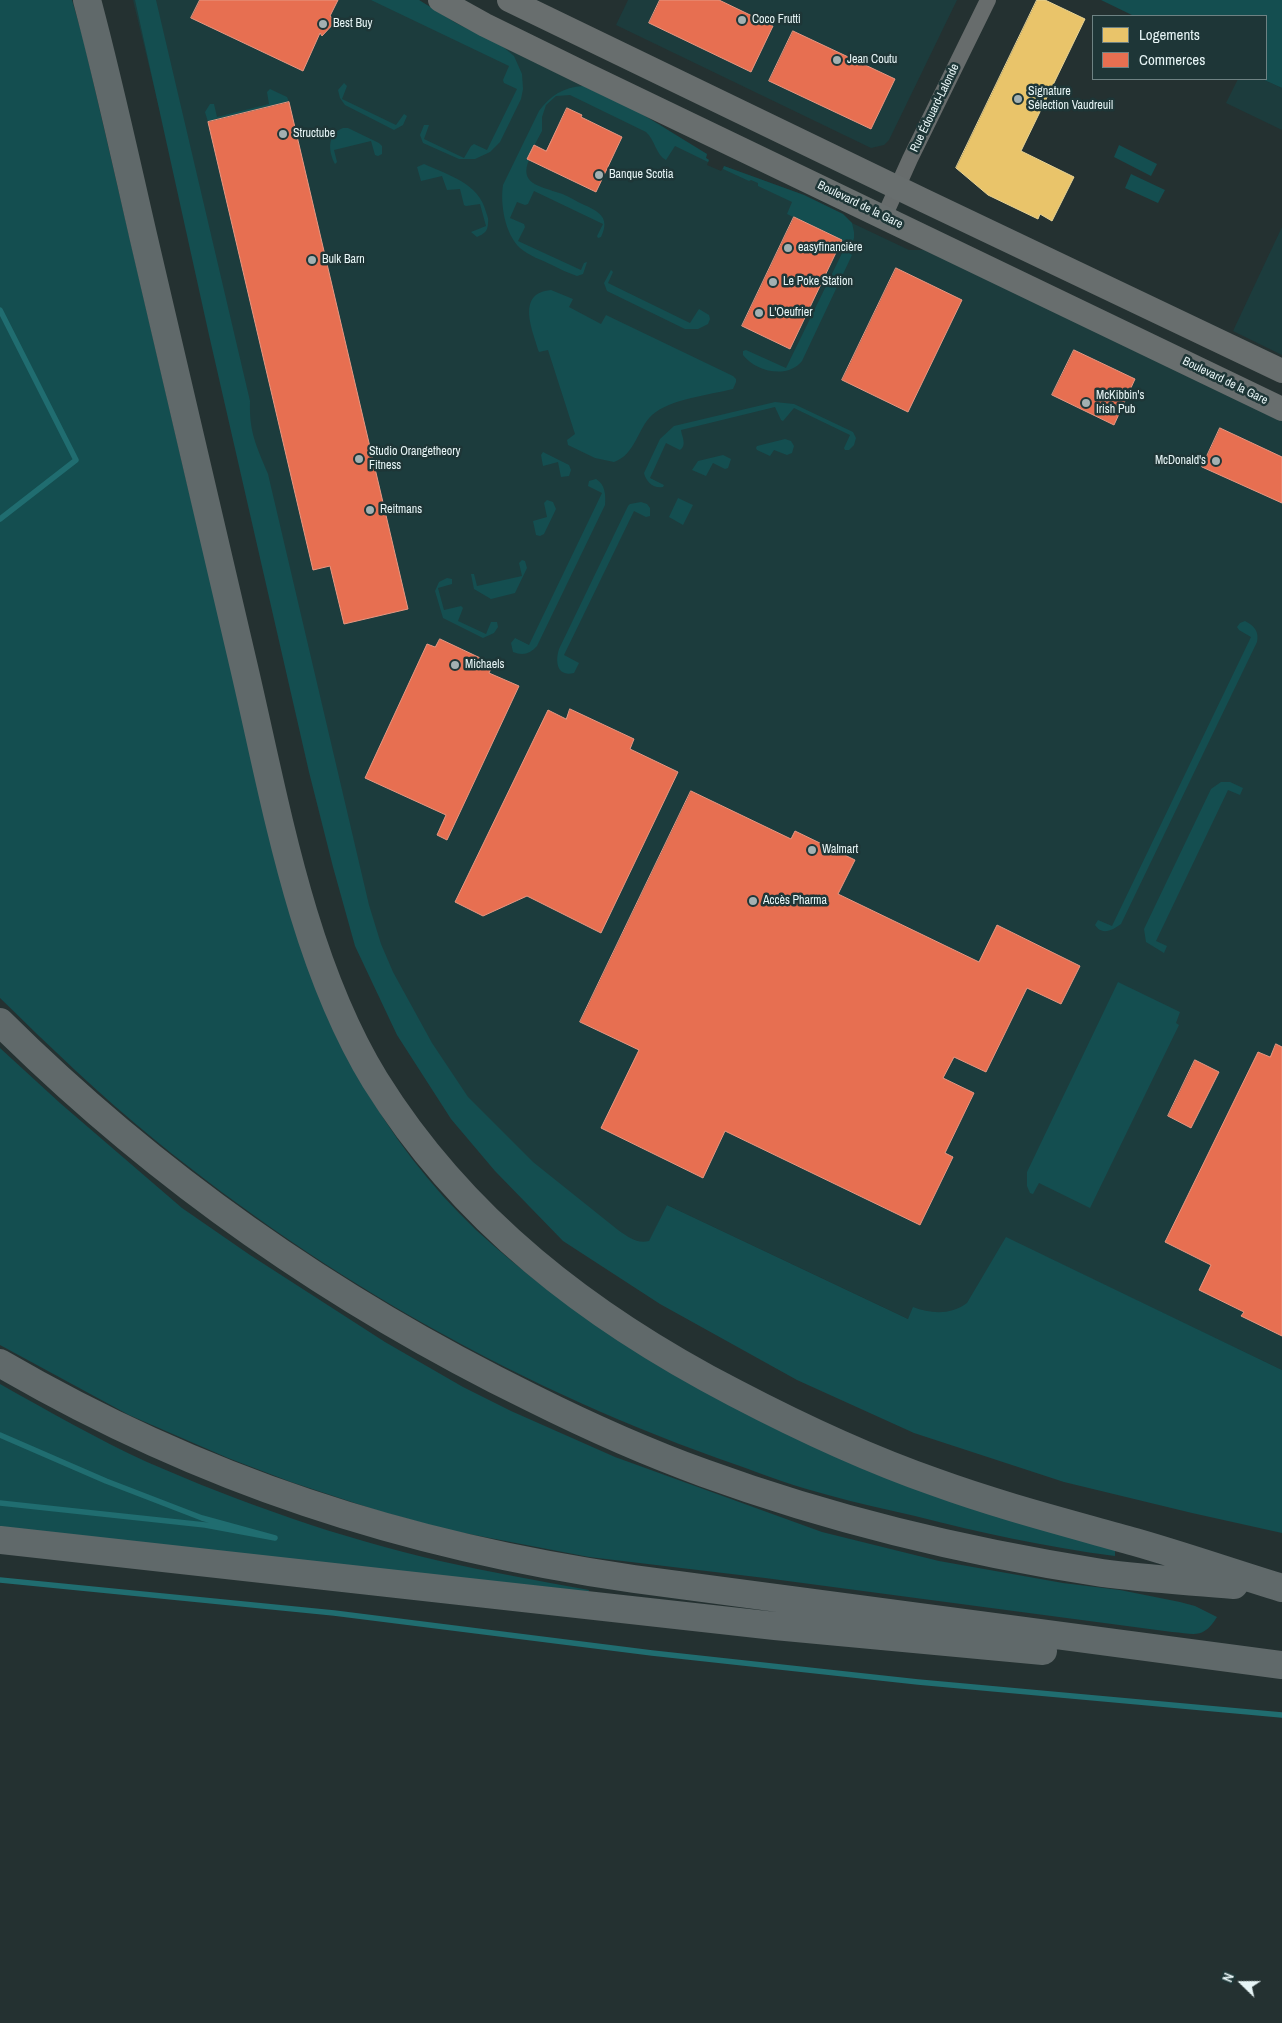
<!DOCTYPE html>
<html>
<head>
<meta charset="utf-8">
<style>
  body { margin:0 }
  #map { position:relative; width:1282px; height:2023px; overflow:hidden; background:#243131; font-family:"Archivo Narrow",sans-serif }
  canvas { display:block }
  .legend { position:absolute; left:1092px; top:15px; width:175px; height:65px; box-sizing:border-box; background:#1e3637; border:1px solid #6e8283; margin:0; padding:6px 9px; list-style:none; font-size:15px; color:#e7f5f6 }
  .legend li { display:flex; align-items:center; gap:10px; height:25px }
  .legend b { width:25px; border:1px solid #6e8283 }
  .north { position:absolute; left:1217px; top:1958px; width:50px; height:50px; -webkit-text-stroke:4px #1e3637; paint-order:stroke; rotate:292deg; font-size:14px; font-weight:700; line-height:20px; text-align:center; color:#e7f5f6 }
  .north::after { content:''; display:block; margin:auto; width:18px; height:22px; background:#e7f5f6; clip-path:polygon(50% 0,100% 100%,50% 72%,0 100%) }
</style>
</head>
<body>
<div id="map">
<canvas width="1282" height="2023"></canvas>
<ul class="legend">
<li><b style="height:14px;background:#e9c46a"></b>Logements</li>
<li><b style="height:14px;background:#e76f51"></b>Commerces</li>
</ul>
<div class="north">N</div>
</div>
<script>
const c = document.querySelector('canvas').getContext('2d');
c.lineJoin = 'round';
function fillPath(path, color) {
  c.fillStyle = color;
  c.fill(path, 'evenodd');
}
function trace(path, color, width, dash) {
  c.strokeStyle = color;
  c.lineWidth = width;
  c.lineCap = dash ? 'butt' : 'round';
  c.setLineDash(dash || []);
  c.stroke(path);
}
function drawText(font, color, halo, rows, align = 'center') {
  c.font = font + ' "Archivo Narrow",sans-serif';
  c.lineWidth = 5;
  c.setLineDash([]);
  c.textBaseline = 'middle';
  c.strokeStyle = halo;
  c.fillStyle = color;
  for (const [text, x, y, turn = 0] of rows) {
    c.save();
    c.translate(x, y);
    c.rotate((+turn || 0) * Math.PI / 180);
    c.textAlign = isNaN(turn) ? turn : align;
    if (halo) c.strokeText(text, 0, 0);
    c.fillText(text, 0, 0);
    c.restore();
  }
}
const built = new Path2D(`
  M133,0h286l37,23 203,101 32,22 16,8 -1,4 3,2 -2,5 14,6 3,-5 80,29 39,19 9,9 57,27h17l356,171v949l-238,-114 -49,104 -328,-155 -31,65 -49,-32 -175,-200 -81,-219z
  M628,0h329l-68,140 -5,5 -13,3 -255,-123z
  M1238,79h24l20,9v42l-56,-27z
  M1282,227v128l-49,-24z`);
const green = new Path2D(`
  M0,0h72l11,38 101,433 110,454c38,122 103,237 200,321 45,39 93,73 143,106l478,196v8c-70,-9 -133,-23 -200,-40 -29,-7 -59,-13 -87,-21 -31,-8 -61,-19 -91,-30 -211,-73 -409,-184 -582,-325 -54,-44 -105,-93 -155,-142z
  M135,0h21l94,401c-1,31 6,44 18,73l101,431 12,39 12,28 39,71 36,54 65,65 85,68c10,7 19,14 31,11l18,-36 241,114 5,-12c18,7 38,8 54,-4l39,-66 276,133v163l-90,-20 -128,-31 -150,-49 -117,-53 -137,-76 -97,-63 -68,-70 -44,-52 -54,-84 -42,-89 -22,-79 -24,-95 -100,-437z
  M371,0h48l37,23 46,23 12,10 8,18 1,15 -2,10 -21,43 -10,10 -15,7h-16l-36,-16 -3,-8 4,-10h5l-5,14 40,19 7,-12 3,-2 13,6 30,-61 -13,-6 -1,-3 6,-14z
  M1101,0h181v88l-20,-9h4v-63h-132z
  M344,83l3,3 -5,13 54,26 8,-11 3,2 -4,9 -9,5 -49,-25 -5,-7 -2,-8z
  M583,86l54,25 70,43 -1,4 3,2 -1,2 -33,-16 -9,14c-10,-5 -11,-20 -20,-28l-76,-37 -14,1 -10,9 -4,12v14l-15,28 2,1c-10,23 10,26 27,32 8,2 15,6 22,10 17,8 34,13 23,35l-3,1 -1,-2 6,-12 -69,-33 -6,13 -3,1 -8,-3 -7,16 14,6 1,3 -7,14 63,29 3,-7 3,-1 -4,12 -6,2c-9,-3 -17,-7 -25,-11 -10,-5 -23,-9 -32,-17 -15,-14 -20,-44 -17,-63l36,-74c11,-15 24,-24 44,-25z
  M270,89l17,8 2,5 -81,20 -3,-10 5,-8h4l3,13 52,-13 -2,-12z
  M343,128h5l31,15 3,3v8l-4,2 -3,-1 -4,-14 -37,9 3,12 -2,2c-7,-13 -8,-30 8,-36z
  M1119,145l38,19 -6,12 -37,-19z
  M424,164c24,11 55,19 62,48 1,3 3,7 2,11 0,8 -4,11 -11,14l-6,-5 15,-6 -6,-22 -14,2 -2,-1 -4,-16 -13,1 -5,-14 -21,5 -4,-14z
  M724,166l80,29 39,19 9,9 2,9v6l-5,15 3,2 -50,106c-14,18 -46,11 -59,-6v-4l3,-1 40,18 61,-125 -60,-29 5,-12 -34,-16v-3l-7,-3 -2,1 -26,-12z
  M1131,174l34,16 -7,13 -33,-15z
  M611,270l2,2 -5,11 82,40 9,-14 10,6 1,4 -2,5 -10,5h-13l-78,-38 -3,-8z
  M551,290l22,9 -4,8 32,17 5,-9 127,61 3,3v3l-3,7c-24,6 -63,10 -81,26 -15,14 -16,39 -38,47l-19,-4 -27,-13 -1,-5 8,-6 -27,-84 -9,2c-6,-21 -24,-59 12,-62z
  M775,402l19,2 59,28 3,6 -2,7 -5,5h-4l-1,-2 6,-13 -56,-27 -11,13 -2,-1 -6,-13 -94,23c1,7 6,15 -1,20l-14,-7 -16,35 14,7 -1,2c-9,2 -17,-5 -19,-14l16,-34 14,-13z
  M785,439l6,2 3,5 -2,7 -5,2 -13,-5 -4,6 -13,-6 -1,-2 1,-2z
  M543,452l26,13 2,5 -2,6 -8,1 -3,-15 -15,4 -2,-11z
  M723,455l8,4 -3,9 -3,1 -12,-6 -7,13 -14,-6 6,-9z
  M596,479c9,5 10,16 9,26l-68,141c-7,8 -14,10 -24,6l-2,-9 4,-5 14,7 73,-152 -14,-7 1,-5z
  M678,498l15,7 -10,20 -14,-8z
  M547,500l6,2 3,7 -12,25 -4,2 -4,-1 -3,-14 14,-4 -3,-14z
  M641,502l6,2 3,4v8l-4,1 -12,-6 -70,144 15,8 -5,10c-17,4 -19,-11 -15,-24l69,-143 2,-2z
  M522,560l3,1 2,7 -12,25 -24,6 -17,-10 -3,-15h3l3,12 45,-10 -3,-13z
  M447,578l5,1v5l-14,4 6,22 17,-4 2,2 -5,13 28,13 5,-12h6l1,5 -4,6 -11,5 -40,-20 -8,-27 4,-9z
  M1245,621c10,5 14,11 12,21l-136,282c-8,6 -19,12 -26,1l3,-5 14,6 139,-289 -12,-7 -2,-3 3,-4z
  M1221,782h9l13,6 -3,7 -12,-5 -72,151 11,5 -3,7 -18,-11 -2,-13 67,-140z
  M1118,982l62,30 -4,11 3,2 -89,183 -51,-25 -6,11 -3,-1 -3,-7v-14z
  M0,1048l60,55 122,105 68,47 135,87 78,45 48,24 104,46 207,75 117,29 124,22 57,7 60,12 15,4 22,11c-14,22 -21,17 -45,15l-407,-54 -176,-21 -141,-27 -69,-19 -88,-29 -63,-24 -99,-43 -129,-70z
  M0,1384c48,27 97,55 147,78 94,41 193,76 293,99 50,11 99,20 149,29l-1,6 -588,-68z`);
const homes = new Path2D(`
  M1037,0h8l40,19 -64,132 53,26 -22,44 -12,-7 -2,5 -50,-24 -32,-27z`);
const shops = new Path2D(`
  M200,0h138l-8,16 6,5 -14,15 -2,-3 -17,38 -112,-53z
  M660,0h59l54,26 -22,46 -102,-49z
  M793,31l102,48 -24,50 -102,-48z
  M289,102l119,507 -64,15 -14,-58 -17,4 -105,-448z
  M567,108l15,7 -1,2 41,20 -26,55 -69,-33 7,-14 12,6z
  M794,217l48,23 -52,109 -48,-23z
  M896,268l66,32 -54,112 -66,-32z
  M1074,350l61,29 -21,46 -62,-30z
  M1220,428l62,29v46l-80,-36z
  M440,639l53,25 -4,9 30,13 -72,154 -10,-5 9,-20 -81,-37 62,-134 8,3z
  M570,709l64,30 -4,10 48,23 -77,161 -74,-37 -44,20 -28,-14 93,-192 18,9z
  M691,791l100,48 4,-8 60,29 -17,34 141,68 18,-37 83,41 -19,38 -34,-16 -41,84 -32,-15 -11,21 31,15 -29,60 8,4 -33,68 -195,-94 -22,47 -102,-50 38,-78 -59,-28z
  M1276,1044l6,3v289l-41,-20 3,-4 -45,-22 12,-25 -46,-23 93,-190 12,5z
  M1195,1060l24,12 -28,56 -23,-12z`);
const stream = new Path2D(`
  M0,310l76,150 -76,59
  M0,1435l106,46 96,37 73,20 -70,-13 -205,-22
  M0,1580l334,33 318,40 266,29 364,33`);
const minor = new Path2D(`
  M884,217l26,-58 78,-159`);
const secondary = new Path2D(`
  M440,0l45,25 100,49 697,335
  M509,0l416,201 357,170`);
const motorway = new Path2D(`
  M87,0c21,78 38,157 56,235 34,142 67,285 100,428 32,136 58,296 132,417 87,140 215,238 360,313 65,34 131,65 200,89 66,24 133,41 200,60 49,14 98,31 147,46
  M0,1022c155,154 336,280 532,376 56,28 114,54 172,75 129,47 263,79 398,100 44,6 88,8 132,12
  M0,1363c201,117 405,183 634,216l648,86
  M0,1540l775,86 268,25`);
const markers = [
  [742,20,5,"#a3b0b1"],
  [323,24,5,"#a3b0b1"],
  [837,60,5,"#a3b0b1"],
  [1018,99,5,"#a3b0b1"],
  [283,134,5,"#a3b0b1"],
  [599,175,5,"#a3b0b1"],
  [788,248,5,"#a3b0b1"],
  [312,260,5,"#a3b0b1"],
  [773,282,5,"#a3b0b1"],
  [759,313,5,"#a3b0b1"],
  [1086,403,5,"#a3b0b1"],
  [359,459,5,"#a3b0b1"],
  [1216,461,5,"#a3b0b1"],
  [370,510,5,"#a3b0b1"],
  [455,665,5,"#a3b0b1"],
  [812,850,5,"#a3b0b1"],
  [753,901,5,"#a3b0b1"]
];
const poiNames = [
  ["Coco Frutti",752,20],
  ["Best Buy",333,24],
  ["Jean Coutu",847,60],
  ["Signature",1028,92],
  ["Sélection Vaudreuil",1028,106],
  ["Structube",293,134],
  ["Banque Scotia",609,175],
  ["easyfinancière",798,248],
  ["Bulk Barn",322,260],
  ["Le Poke Station",783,282],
  ["L'Oeufrier",769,313],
  ["McKibbin's",1096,396],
  ["Irish Pub",1096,410],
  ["Studio Orangetheory",369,452],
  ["Fitness",369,466],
  ["McDonald's",1206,461,"right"],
  ["Reitmans",380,510],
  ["Michaels",465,665],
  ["Walmart",822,850],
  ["Accès Pharma",763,901]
];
const streetNames = [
  ["Rue Édouard-Lalonde",935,108,-64],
  ["Boulevard de la Gare",860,205,26],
  ["Boulevard de la Gare",1225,381,26]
];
fillPath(built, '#1c3c3d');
fillPath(green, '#144e50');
fillPath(homes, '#e9c46a');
trace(homes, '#e8d394', 1);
fillPath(shops, '#e76f51');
trace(shops, '#e79782', 1);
trace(stream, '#206d70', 5.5);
trace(minor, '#676c6c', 16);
trace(secondary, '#686e6e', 24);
trace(motorway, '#60696a', 28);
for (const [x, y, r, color] of markers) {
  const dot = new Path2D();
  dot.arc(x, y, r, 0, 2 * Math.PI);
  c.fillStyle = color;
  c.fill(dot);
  trace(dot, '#1e3637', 2);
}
drawText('12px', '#e7f5f6', '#1e3637', poiNames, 'left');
drawText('12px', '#e7f5f6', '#1e3637', streetNames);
</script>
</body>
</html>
